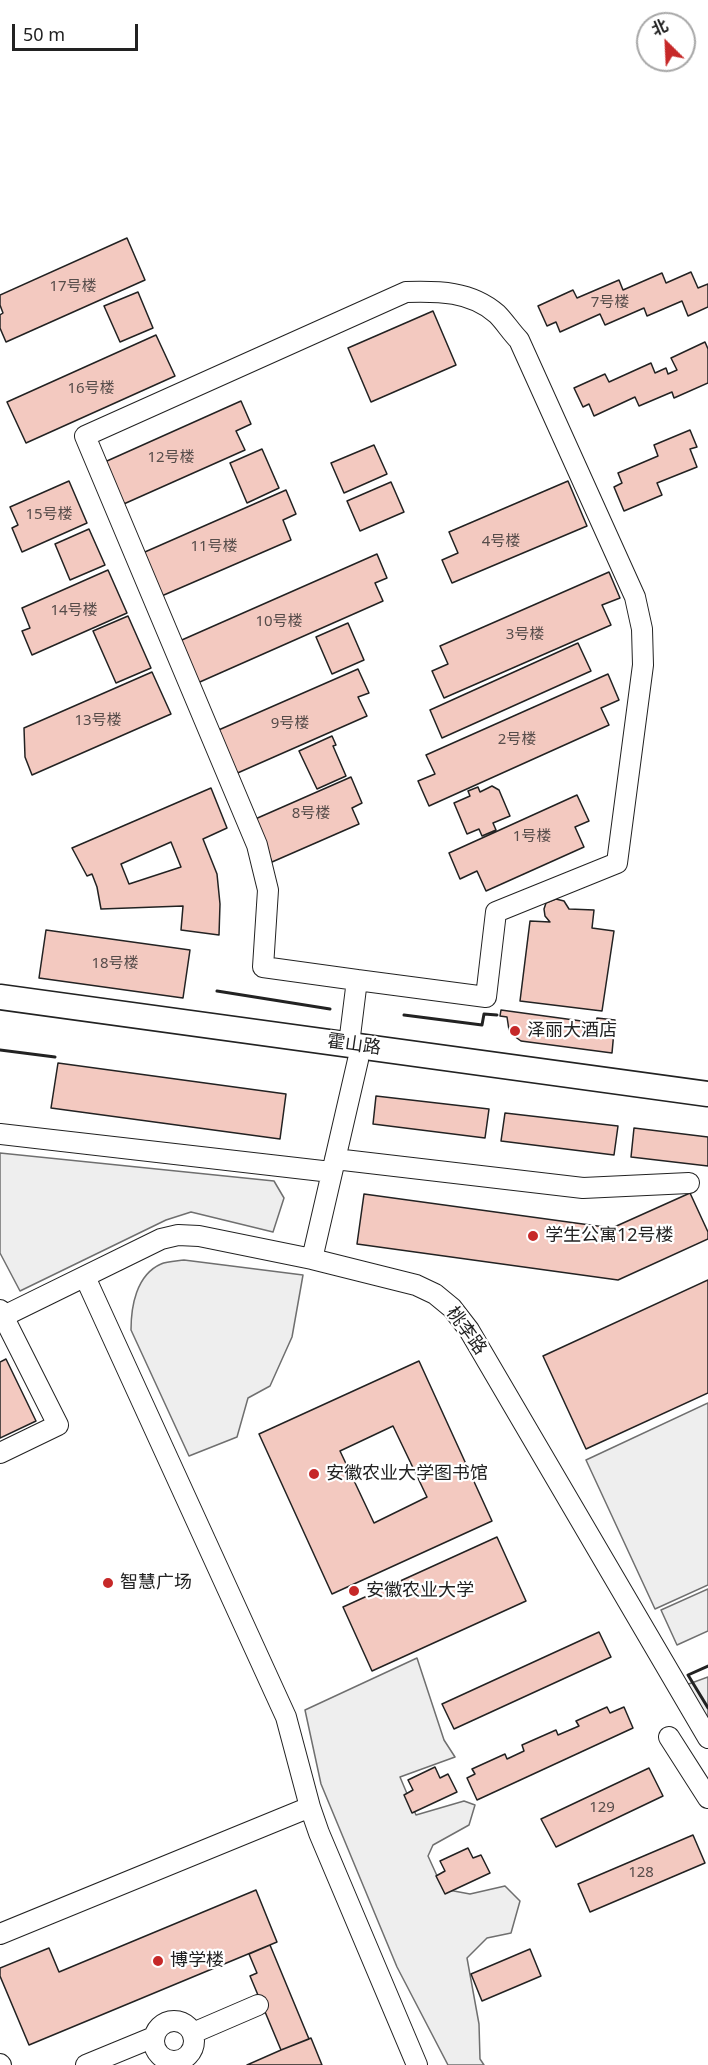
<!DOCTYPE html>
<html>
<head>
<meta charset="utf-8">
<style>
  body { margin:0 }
  #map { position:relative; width:708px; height:2065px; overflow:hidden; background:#fff; font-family:"Noto Sans","Noto Sans SC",sans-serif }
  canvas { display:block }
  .north { position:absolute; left:636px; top:12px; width:60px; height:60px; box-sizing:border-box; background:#fff; border:2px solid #a7a7a7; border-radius:50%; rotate:336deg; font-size:16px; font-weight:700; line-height:24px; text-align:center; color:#222 }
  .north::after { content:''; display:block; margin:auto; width:21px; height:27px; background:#c62828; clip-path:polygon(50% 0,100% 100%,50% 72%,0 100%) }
  .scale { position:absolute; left:12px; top:24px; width:126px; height:27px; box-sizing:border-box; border:3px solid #222; border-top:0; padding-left:8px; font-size:18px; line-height:21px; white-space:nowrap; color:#222; -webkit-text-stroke:4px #fff; paint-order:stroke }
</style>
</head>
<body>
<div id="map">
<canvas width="708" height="2065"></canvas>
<div class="north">北</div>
<div class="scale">50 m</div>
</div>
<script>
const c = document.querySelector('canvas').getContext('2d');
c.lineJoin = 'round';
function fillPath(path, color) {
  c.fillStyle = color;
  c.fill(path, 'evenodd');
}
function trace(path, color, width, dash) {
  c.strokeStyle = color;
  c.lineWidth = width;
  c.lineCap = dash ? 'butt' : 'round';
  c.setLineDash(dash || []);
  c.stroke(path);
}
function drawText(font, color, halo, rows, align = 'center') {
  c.font = font + ' "Noto Sans","Noto Sans SC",sans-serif';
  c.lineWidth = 4.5;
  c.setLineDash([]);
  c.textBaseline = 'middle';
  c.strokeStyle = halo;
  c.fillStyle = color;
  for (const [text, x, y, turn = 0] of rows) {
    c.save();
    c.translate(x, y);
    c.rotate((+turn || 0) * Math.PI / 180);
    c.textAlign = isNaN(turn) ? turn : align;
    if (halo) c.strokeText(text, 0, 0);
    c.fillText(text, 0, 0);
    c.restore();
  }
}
const green = new Path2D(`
  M0,1153l274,28 10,17 -11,34 -82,-20 -25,8 -146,71 -20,-38z
  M184,1260l119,15 -11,62 -22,49 -22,12 -11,39 -48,19 -58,-126c0,-23 5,-55 30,-66 6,-3 16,-3 23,-4z
  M708,1403v182l-53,24 -69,-149z
  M708,1589v42l-31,14 -16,-35z
  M417,1658l27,82 11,17 -55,20 16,38 48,-14 11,4 -6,20 -36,20 -5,11 15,33 27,5 35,-8 15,15 -9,32 -24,5 -20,20 12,66 1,35 4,6h-36l-51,-98 -76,-183 -16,-74z
  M708,1677v62l-22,-54z`);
const building = new Path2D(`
  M127,238l18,42 -139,62 -6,-14v-13l3,-2 -3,-8v-10z
  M691,272l7,16 10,-4v23l-20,9 -6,-15 -35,15 -3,-8 -39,17 -5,-11 -40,18 -4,-10 -9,4 -9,-20 35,-16 4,8 42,-18 4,10 39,-17 4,10z
  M138,292l15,36 -33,14 -16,-36z
  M433,311l23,54 -85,37 -23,-54z
  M156,335l19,41 -149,67 -19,-41z
  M705,342l3,7v34l-34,15 -2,-6 -33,14 -4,-9 -41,19 -5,-12 -6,3 -9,-19 31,-14 4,8 42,-19 4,10 11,-5 2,6 9,-4 -6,-12z
  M241,401l10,23 -15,7 9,19 -128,57 -19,-42z
  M690,430l7,17 -7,2 7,18 -40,16 5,12 -38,16 -10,-24 8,-4 -4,-10 40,-17 -4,-11z
  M374,445l13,29 -43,19 -13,-30z
  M262,449l17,39 -32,15 -17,-40z
  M69,481l18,42 -65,29 -10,-24 6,-3 -8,-18z
  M568,481l19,45 -135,57 -10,-23 16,-7 -9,-21z
  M391,482l13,30 -44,19 -13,-30z
  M286,490l10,24 -13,6 8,20 -134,58 -19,-43z
  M89,529l16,36 -35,15 -15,-36z
  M377,554l10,24 -12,5 8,18 -190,84 -18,-42z
  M108,570l19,43 -95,42 -10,-24 8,-3 -8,-20z
  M609,572l11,26 -18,7 9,20 -167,73 -12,-27 16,-7 -8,-18z
  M128,616l23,52 -35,15 -23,-52z
  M348,623l16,37 -32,14 -16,-37z
  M578,643l13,28 -149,67 -12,-28z
  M358,669l11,24 -11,4 9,19 -134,59 -19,-43z
  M152,672l19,42 -139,61 -7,-18 -1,-29z
  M608,674l11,26 -18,8 8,17 -180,81 -11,-25 17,-7 -9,-19z
  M332,736l4,9 -3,1 13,30 -29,13 -18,-38z
  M351,777l11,26 -10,5 7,16 -87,38 -19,-42z
  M492,786l7,4 11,26 -17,7 3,7 -14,6 -3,-7 -12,5 -13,-31 16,-7 -2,-5 10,-4 2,5z
  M211,788l16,40 -24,11 14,35 3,30 -1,31 -38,-5 2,-24 -82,3 -4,-22 -5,-13 -5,2 -15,-28zM171,842l10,25 -52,17 -8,-20z
  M577,795l12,26 -14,6 9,20 -98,44 -9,-20 -17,8 -11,-26z
  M556,899l8,2 5,8 25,1 -2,18 22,3 -12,80 -82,-10 10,-80 20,1 -5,-6 -1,-7 2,-6z
  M46,930l144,20 -7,48 -144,-20z
  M501,1010l95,13 1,-5 18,2 -3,33 -91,-12 -7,-5 -5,-6 -2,-13 -7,-1z
  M58,1063l228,31 -6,45 -229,-31z
  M376,1096l113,13 -4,29 -112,-14z
  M505,1113l113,13 -4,29 -113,-14z
  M634,1128l74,9v29l-77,-9z
  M690,1193l18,39v7l-90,41 -261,-36 7,-50 248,34z
  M708,1280v113l-122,56 -43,-93z
  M6,1359l30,62 -36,17v-76z
  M419,1361l73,160 -160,73 -73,-160zM393,1426l34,71 -53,26 -34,-72z
  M497,1537l29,64 -154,70 -29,-64z
  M599,1632l12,25 -157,72 -12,-25z
  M607,1707l3,6 14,-6 9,21 -156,72 -10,-22 8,-4 -3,-5 33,-15 2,5 17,-8 -2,-6 34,-15 2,5 21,-9 -3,-5z
  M435,1767l5,11 8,-4 9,18 -45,21 -8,-18 9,-5 -5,-10z
  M649,1768l14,28 -107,51 -15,-28z
  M693,1835l12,28 -115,49 -12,-28z
  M468,1848l5,10 8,-3 9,18 -45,21 -9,-18 9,-5 -5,-10z
  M256,1890l21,52 -248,103 -29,-69v-8l49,-20 10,24z
  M270,1945l39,94 -28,11 -31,-74 7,-3 -8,-19z
  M530,1949l11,27 -59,25 -11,-27z
  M311,2038l11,27h-75l34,-15z`);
const minor = new Path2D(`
  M349,1044l8,-64 129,17 10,-85 121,-49 26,-198 -1,-36 -7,-32 -116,-257c-8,-8 -14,-18 -22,-26 -26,-23 -59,-23 -91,-22l-321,144 172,409 11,45 -5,77 94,13
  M0,1134l331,38
  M335,1159l248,29 106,-5
  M312,1259l46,-199
  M85,1277l201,440 24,90 9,26 98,232
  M0,1310l58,115 -58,28
  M0,1318l161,-79 17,-4 21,1 113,23 104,26 19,9 17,14 17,22 239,408
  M669,1737l39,61
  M0,1934l310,-127
  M154 2041a20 20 0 1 1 40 0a20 20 0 1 1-40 0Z
  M193,2033l65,-28
  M0,2064l1,1
  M86,2065l68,-28`);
const major = new Path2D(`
  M0,997l708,97`);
const wall = new Path2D(`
  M217,991l113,18
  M404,1015l78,10 2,-11 13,1
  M0,1050l55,7
  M708,1666l-20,9 20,33`);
const markers = [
  [515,1031,6,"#c62828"],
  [533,1236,6,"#c62828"],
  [314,1474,6,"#c62828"],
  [108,1583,6,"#c62828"],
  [354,1591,6,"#c62828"],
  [158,1961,6,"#c62828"]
];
const numberNames = [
  ["17号楼",73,287],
  ["7号楼",610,303],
  ["16号楼",91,389],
  ["12号楼",171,458],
  ["15号楼",49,515],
  ["4号楼",501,542],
  ["11号楼",214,547],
  ["14号楼",74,611],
  ["10号楼",279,622],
  ["3号楼",525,635],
  ["13号楼",98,721],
  ["9号楼",290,724],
  ["2号楼",517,740],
  ["8号楼",311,814],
  ["1号楼",532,837],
  ["18号楼",115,964],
  ["129",602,1808],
  ["128",641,1873]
];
const poiNames = [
  ["泽丽大酒店",527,1031],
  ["学生公寓12号楼",545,1236],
  ["安徽农业大学图书馆",326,1474],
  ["智慧广场",120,1583],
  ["安徽农业大学",366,1591],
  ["博学楼",170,1961]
];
const streetNames = [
  ["霍山路",354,1045,8],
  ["桃李路",466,1331,54]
];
fillPath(green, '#eee');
trace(green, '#6f6f6f', 1.5);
fillPath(building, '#f3c9c0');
trace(building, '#222', 1.5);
trace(minor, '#222', 22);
trace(major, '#222', 27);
trace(minor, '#fff', 20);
trace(major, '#fff', 24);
trace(wall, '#222', 3);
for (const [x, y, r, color] of markers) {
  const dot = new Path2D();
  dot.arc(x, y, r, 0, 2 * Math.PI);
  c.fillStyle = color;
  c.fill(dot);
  trace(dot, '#fff', 2);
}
drawText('15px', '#564c4a', null, numberNames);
drawText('18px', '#222', '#fff', poiNames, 'left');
drawText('18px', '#222', '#fff', streetNames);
</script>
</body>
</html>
